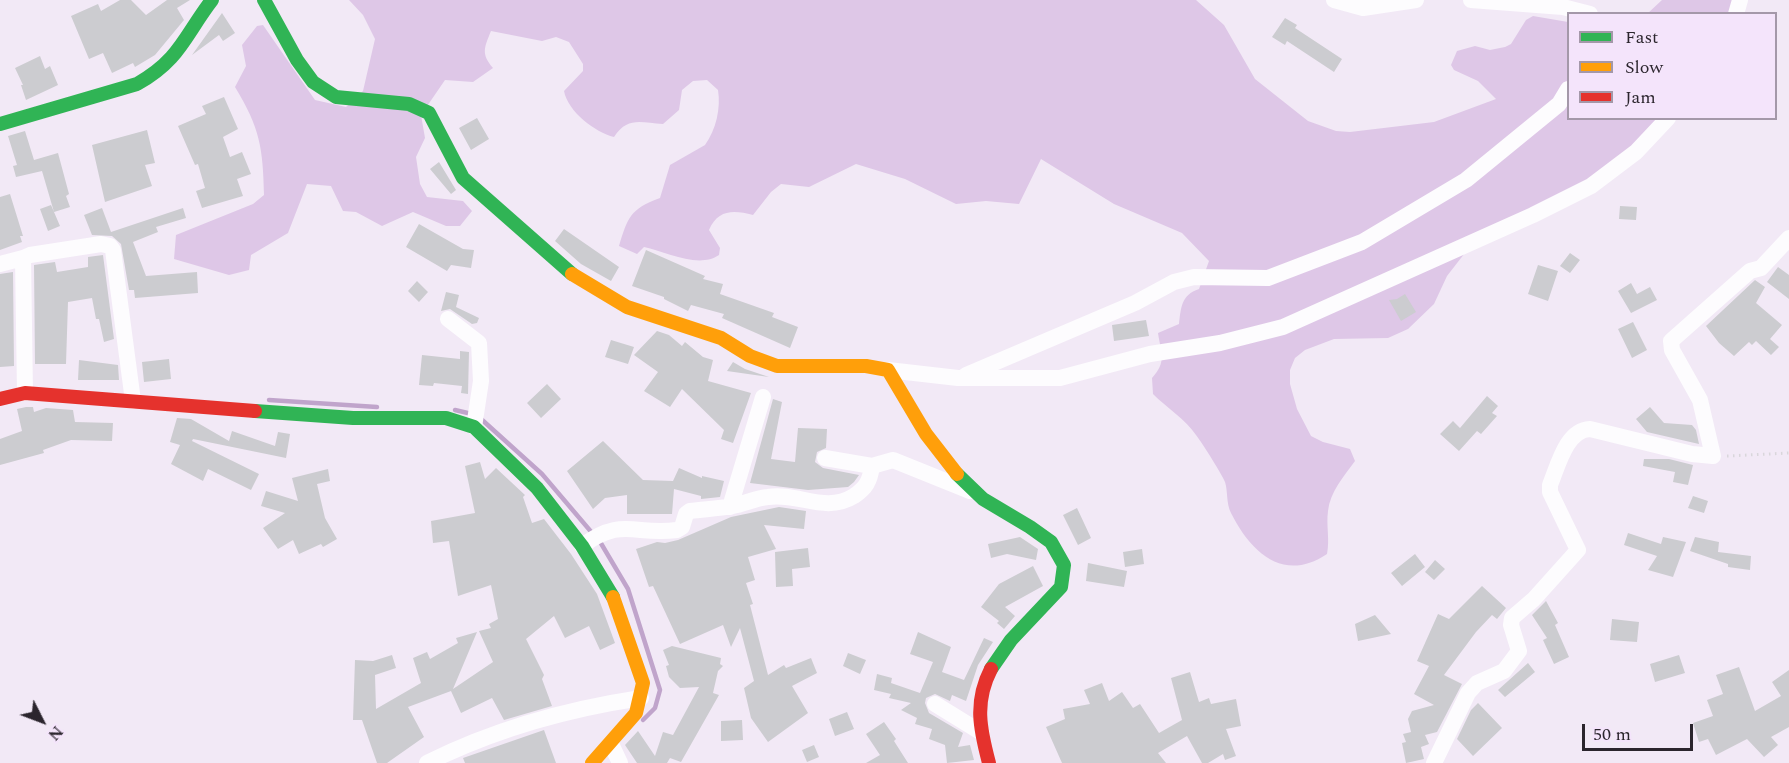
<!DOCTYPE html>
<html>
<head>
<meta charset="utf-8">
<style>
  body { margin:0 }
  #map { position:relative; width:1789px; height:763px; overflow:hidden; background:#f2e9f6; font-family:Spectral,serif }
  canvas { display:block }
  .legend { position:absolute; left:1567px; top:12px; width:210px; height:108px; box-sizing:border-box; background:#f4e4fb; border:2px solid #a498a9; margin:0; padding:8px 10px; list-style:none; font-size:18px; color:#2b252d }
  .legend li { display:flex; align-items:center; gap:12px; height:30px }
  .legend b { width:30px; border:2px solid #a498a9 }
  .north { position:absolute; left:12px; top:691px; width:60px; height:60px; -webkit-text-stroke:4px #f4e4fb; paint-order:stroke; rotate:132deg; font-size:16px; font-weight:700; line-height:24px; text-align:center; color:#2b252d }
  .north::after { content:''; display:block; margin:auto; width:21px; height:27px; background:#2b252d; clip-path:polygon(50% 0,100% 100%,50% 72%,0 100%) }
  .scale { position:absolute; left:1582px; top:724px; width:111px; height:27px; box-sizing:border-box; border:3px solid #2b252d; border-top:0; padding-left:8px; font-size:18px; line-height:21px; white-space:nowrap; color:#2b252d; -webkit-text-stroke:4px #f4e4fb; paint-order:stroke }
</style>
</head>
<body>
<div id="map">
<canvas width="1789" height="763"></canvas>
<ul class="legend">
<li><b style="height:8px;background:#30b455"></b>Fast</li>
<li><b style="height:8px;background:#ff9f0a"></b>Slow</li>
<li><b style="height:8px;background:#e5322d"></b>Jam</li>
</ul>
<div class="north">N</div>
<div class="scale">50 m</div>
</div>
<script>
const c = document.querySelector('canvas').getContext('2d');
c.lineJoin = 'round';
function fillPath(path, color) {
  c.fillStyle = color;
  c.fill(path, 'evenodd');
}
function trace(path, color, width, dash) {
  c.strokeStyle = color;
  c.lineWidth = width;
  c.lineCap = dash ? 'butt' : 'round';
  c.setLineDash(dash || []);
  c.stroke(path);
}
const green = new Path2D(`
  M349,0h847l28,25 31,54 53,42 28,10 14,1 84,-10 62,-23 -18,-18 -24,-11 -3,-5 6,-14 18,-5 15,4 15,-3 6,-3 15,-24 7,-4 35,6v96l105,1 -40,42 -165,88 -21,27 -13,28 -26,25 -20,9 -54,1 -29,11 -10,8 -5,12v14l7,25 14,27 12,6 27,7 5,12c-11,15 -25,31 -27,50 -2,15 2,28 -1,43 -43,29 -76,-1 -96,-41 -5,-10 -3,-22 -6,-31 -3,-8 -23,-39 -29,-47 -10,-15 -30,-28 -43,-41l-1,-16c15,-16 9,-25 6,-45l21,-9c2,-16 2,-29 20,-35l10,-28 -27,-28 -68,-29 -73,-45 -22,45 -33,-3 -30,3 -51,-25 -49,-15 -47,23 -28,-3 -10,8 -18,23c-19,-5 -35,-6 -44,15l11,18 -1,7c-20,14 -53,-3 -75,-8l-7,7 -18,-8c9,-29 11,-37 41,-48l10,-33 35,-20c11,-15 16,-37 13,-55l-11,-10 -14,1 -11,9 -3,20 -16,14c-22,-1 -35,-8 -49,13 -19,-5 -46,-25 -50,-46l19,-20v-7l-14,-22 -13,-5 -14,4 -51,-10c-7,17 -10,23 2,37l-20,14 -28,-2 -24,35 4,23 -9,19 4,27 7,13 36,4 9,10 -12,15h-14l-33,-14 -31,14 -26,-14 -13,-1 -12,-25 -24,-2 -19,49 -37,22 -2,15 -20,5 -55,-16 2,-24 77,-31 11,-9c-1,-47 -4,-67 -29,-108l11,-21 -4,-21 15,-19 6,-1 52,75 31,7 17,-16 12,-52 -12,-24z
  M1662,0h82l-5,13 -92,1z`);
const stream = new Path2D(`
  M269,400l108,7
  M455,410l17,4
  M480,418l62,56 51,60
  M599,540l29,49 32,101 -5,18 -12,12`);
const building = new Path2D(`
  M120,0h11l15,15 21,-15h23l-13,8 7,12 -29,35 -20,12 -2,-4 -21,10 -9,-20 -14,6 -18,-43 27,-12 3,7z
  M222,13l13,20 -12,8 -4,-6 -27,20z
  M1285,18l12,7 -2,3 47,31 -8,13 -47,-31 -2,4 -13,-8z
  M40,56l5,13 5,-3 8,19 -32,15 -5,-15h2l-8,-17z
  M224,97l14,32 -15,8 7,20 12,-5 9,22 -14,5 6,17 -41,12 -6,-17 9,-3 -7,-24 -3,1 -17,-39 28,-12 -4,-8z
  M477,118l12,21 -18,11 -12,-22z
  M147,130l8,33 -10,2 7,21 -47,16 -13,-57z
  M25,131l9,29 24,-7 11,41 -3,2 4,11 -16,5 -12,-41 -26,6 -3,-11 4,-1 -9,-29z
  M439,162l17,28 -5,4 -21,-25z
  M10,194l13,42h-3l2,6 -22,8v-53z
  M51,205l9,21 -12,5 -8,-22z
  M1620,206l17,1 -1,13 -17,-1z
  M102,208l9,24 72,-24 3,10 -30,9 2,5 -25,10 13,34 51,-4 1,21 -63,5 -1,-8h-5l-8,-46 -9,-8 -20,-1 -8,-20z
  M419,224l44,25 11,1 -3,18 -20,-3 -4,6 -41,-24z
  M564,229l55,38 -8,14 -30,-17 -26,-23z
  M646,250l59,26 -2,3 20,5 -3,10 54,19 -2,4 26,10 -8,21 -68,-30 2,-4 -33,-9 -3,6 -24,-12v-2l-32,-11z
  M1570,253l10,7 -10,13 -10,-7z
  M103,255l11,84 -10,3 -5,-23h-3l-4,-21 -24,4 -2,62h-31l-1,-99 21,-3 2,10 31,-5v-10z
  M1538,265l20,6 -10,30 -20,-7z
  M1778,267l11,8v24l-22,-17z
  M13,272l1,94 -14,1v-93z
  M1755,280l10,7 -9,16 26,22 -12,14 9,8 -8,8 -15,-14 -4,4 -3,-3 -15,14 -15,-13 -13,-17z
  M417,281l11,11 -9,10 -11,-11z
  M1631,283l6,11 13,-7 7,13 -26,13 -13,-22z
  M446,292l13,3 -3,12 23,11 -2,5 -5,1 -22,-15 -9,2z
  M1405,294l11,18 -15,9 -12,-21 8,-1z
  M1146,320l3,16 -35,5 -2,-16z
  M1633,322l14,28 -15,8 -14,-29z
  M657,331l12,4 13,11 3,-4 18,15 10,3 -5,21 43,12 -18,50 -12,-4 3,-9 -42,-41 -12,18 -26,-16 14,-19 -24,-17z
  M611,340l23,7 -6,17 -23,-7z
  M460,351l9,1 -1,42 -7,-1 1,-7 -28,-3 -1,3 -14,-1 3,-30 38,4z
  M169,359l2,20 -27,3 -2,-20z
  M79,360l39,5 1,15h-41z
  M733,362l12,7 24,8 -42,-6z
  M547,384l14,15 -20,19 -14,-15z
  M1487,396l11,10 -6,7 5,3 -16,18 -4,-3 -18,20 -19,-17 13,-13 7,7z
  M773,399l9,3 -11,57 24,3 3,-34 29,1 -1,19 -9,4 -2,10 8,6 36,7 -5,7 -6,5 -40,3 -58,-7z
  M26,407h7l1,5 12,-4 27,2 2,12 38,1 -1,18 -41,-1 -28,10 1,3 -44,12v-26l22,-8 -5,-22z
  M1650,407l14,16 28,2 4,5 3,14 -52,-12 -11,-13z
  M177,418l14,1 38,22 3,-10 43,15 3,-14 12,2 -4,24 -93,-19 -1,2 67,33 -8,16 -43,-21 -5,12 -32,-17 9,-19 -10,-3z
  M603,441l40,39 30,1 6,-13 23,10v-2l22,5 -4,16 -19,2v-3l-27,-7 -2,25h-45v-19l-22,3 -12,11 -26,-38z
  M1644,459h25l24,6 -5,20 -15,-3 2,-10 -32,-6z
  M480,462l5,17 11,-11 29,27 -2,2 9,26 12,-4 27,35 26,40 18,49 -15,7 -11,-24 -24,12 -11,-22 -28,23 18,36 -2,4 10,27 -48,14 -12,-22 -31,15 -10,-22 -43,16 16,30 -37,26h-10l-15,-43h-9l2,-60 18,1 19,-6 4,13 -21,7 1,34 45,-26 -8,-25 14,-6 3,7 28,-16 -2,-5 21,-6 -24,57 40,-27 -14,-31 12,-3 -2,-4 9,-5 -7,-34 -33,11 -9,-55 -16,2 -2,-22 44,-8 -10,-47z
  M328,469l2,12 -13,3 8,34 12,21 -14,8 -2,-3 -22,10 -6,-14 -15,9 -15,-21 22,-15 -24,-7 5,-15 32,10 -6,-23z
  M1693,496l15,5 -4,12 -16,-5z
  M779,507l27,4 -2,18 -40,-4 12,24 -28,8 7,23 -9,3 7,21 -3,1 18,70 16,-10 2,3 25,-10 6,15 -25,13 16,27 -40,29 -17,-24 -7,-30 10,-7 -14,-53 -9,19 -8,-22 -43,19 -27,-58 -4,1 -13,-38 21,-7 8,1 13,-3 53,-23z
  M1077,508l14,30 -13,7 -15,-30z
  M1628,533l33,11 2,-7 23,5 -13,35 -25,-7 9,-14 -33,-11z
  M1020,537l18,12 -2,11 -29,-6 -16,4 -3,-14z
  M1695,537l24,5 -1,10 33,4 -1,14 -22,-3v-3l-38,-13z
  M808,548l2,19 -18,2 1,17 -17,1 -1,-35z
  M1142,549l2,15 -19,3 -2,-15z
  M1415,554l10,13 -23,19 -11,-13z
  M1435,560l10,9 -11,11 -9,-8z
  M1088,563l39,8 -3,16 -38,-6z
  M1033,566l10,20 -38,21 10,9 -11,13 -7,-6 2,-2 -18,-14 18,-23z
  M1482,586l24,22 -9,11 -5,-4 -16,17 -32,43 18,9 -25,48 -12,3 4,9 -8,3 3,12 -18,4 -4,-20 4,-1 -3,-8 8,-2 -3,-13 4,-8 22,-6 -20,-11 15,-28 -12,-5 21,-47 11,5z
  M1546,601l12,22 -3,2 14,32 -15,7 -11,-24 4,-2 -15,-23z
  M1375,615l16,19 -33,7 -3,-17z
  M1612,619l27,3 -2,20 -27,-2z
  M918,632l33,15 -9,25 22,8 20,-42 9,4 -15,23 -12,36 -14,-6 -2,6 -15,-7 -9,4 -1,5 4,10 34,20 -5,14 12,-2 4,15 -27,3 -2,-18 -16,-6 3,-10 -17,-5 2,-6 -16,-8 10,-7 -22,-5 2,-4 -17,-4 3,-16 15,4 -1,5 29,10 13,-31 -23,-8z
  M672,646l49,12 -1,6 3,2 -5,5 -5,22 6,2 -38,67 -11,-4 -3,5h-30l-12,-18 13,-14 17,25 8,-24 10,3 26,-48 -19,1 -11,-11 -3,-11 3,-1 -6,-15z
  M848,653l18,7 -6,14 -17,-8z
  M1679,655l6,18 -30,9 -5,-18z
  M1528,663l7,9 -30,25 -7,-7z
  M1739,667l16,44 26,-15 -9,-14 17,-12v57l-18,10 7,8 -14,12 -17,-18 -31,16 -8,-16 -9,3 -6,-19 20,-7 -6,-16 16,-6 -7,-19z
  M1190,672l9,30 10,-4 2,6 25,-5 5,27 -15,3 10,27 -11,4 -2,-6 -15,9h-6l-15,-27 -29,17 8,10h-104l-16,-36 19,-8 -2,-10 27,-5 -6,-14 18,-7 7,18 13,-9 11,16 7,-4 19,29 23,-13 -11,-42z
  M1478,703l24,25 -29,28 -16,-17 14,-29z
  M847,712l7,17 -19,7 -6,-17z
  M742,720l1,20 -22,1v-20z
  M884,722l12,17 -2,2 14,22h-42l14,-8 -14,-21z
  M544,730l12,33h-91l-2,-5z
  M814,745l5,12 -12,5 -5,-12z`);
const path = new Path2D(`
  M1727,456l62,-3`);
const street = new Path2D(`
  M1334,0l29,8 53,-8
  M1471,0l92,7 27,7
  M1736,14l4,-14
  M0,264l23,-6
  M448,319l31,24 2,38 -7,46
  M888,370l70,8h102l90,-24 70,-11 63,-16 250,-112 58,-29 45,-34 32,-34
  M966,375l169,-72 39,-21 20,-5 74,1 94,-36 104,-62 93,-76 9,-15
  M25,393l-2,-135 7,-3 71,-11 9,2 3,4 20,151
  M825,458l47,8 21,-6 77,31
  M730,507l33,-110
  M582,546c40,-30 53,-10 95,-16l5,-3 4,-13 4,-3c14,-2 28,-2 42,-5 12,-2 24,-8 36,-9 30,-5 57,17 86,-1 12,-8 16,-15 18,-30
  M935,704l47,29
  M612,746l8,17
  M427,763c66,-33 141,-54 214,-65
  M1434,763l34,-70 9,-10 27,-12 15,-20 -8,-26 1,-7 22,-19 44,-49 -28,-58v-7c8,-19 16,-55 40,-56l102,25 21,2 -13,-56 -28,-50 -1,-9 79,-70 11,-3 28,-30`);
const fast = new Path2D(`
  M264,0l33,60 16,22 23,15 73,7 20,9 34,65 109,96
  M0,124l137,-40c43,-24 48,-49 75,-84
  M255,411l98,7h93l28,9 63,61 45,58 31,51
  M957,474l26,25 47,28 21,15 13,23 -3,22 -50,53 -20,29`);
const slow = new Path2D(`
  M572,274l55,33 94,31 29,18 27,10h89l22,4 38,64 31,40
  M592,763l44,-50 7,-30 -30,-86`);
const jam = new Path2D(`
  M0,399l25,-6 230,18
  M989,763c-9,-34 -15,-61 2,-94`);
fillPath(green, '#dec7e7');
trace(stream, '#c0a4cb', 4.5);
fillPath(building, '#ccccd0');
trace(path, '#d9d6db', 3, [1.5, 4.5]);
trace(street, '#fdfcfe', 16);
trace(fast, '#30b455', 14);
trace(slow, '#ff9f0a', 14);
trace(jam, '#e5322d', 14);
</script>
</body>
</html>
